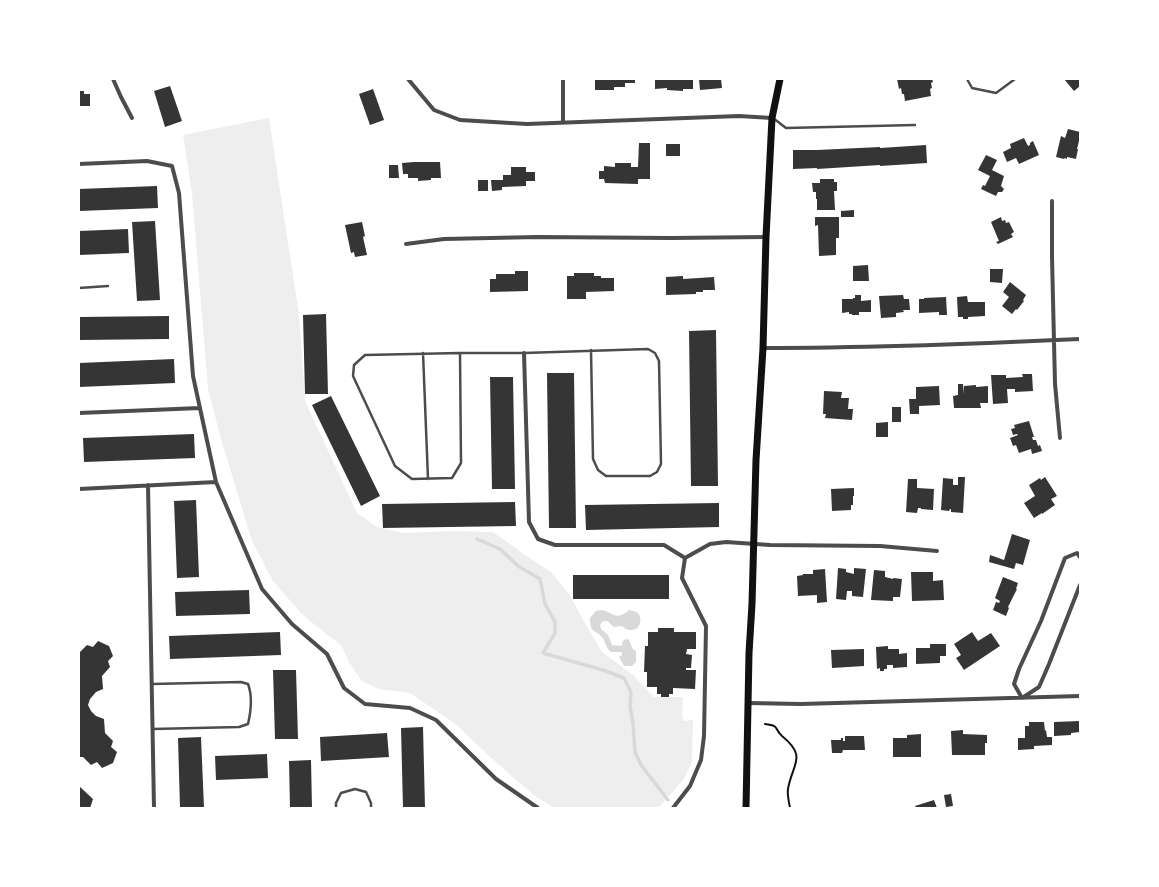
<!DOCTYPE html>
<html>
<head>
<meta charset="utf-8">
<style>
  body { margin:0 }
  #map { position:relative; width:1159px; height:887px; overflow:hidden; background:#fff; font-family:Spectral,serif }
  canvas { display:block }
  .frame { position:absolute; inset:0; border:80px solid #fff; pointer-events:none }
</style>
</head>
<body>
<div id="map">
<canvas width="1159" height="887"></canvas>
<div class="frame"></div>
</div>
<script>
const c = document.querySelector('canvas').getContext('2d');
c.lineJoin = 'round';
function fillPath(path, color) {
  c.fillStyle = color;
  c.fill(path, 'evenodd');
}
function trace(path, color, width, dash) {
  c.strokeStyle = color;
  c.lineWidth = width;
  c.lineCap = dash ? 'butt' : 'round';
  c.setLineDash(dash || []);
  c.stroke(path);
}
const green = new Path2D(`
  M269,118l30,197 6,86 52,112 20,14 26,6 48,-2 42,1 35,25 23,15 18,22 17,31 16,27 31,23 21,22h29l-1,19 2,5 9,-1 -1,42 -8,17 -26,29h-103l-20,-12 -21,-18 -24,-21 -33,-32 -47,-32 -31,-4 -17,-8 -12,-17 -9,-19 -26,-20 -14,-12 -28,-32 -21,-40 -31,-102 -13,-50 -16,-196 -9,-58z`);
const water = new Path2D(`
  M602,610c7,1 13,8 19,5 4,-1 6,-4 9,-5 4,1 9,2 10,7 2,7 -3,14 -10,13 -4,0 -6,-3 -9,-4 -2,0 -5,1 -7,1l-7,-6h-4l-3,4 1,4 7,6 4,10 10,1c0,-4 1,-7 6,-7 4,4 2,9 8,12v11l-4,4h-8l-5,-9 3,-2v-3h-11c-6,-5 -5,-10 -9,-15 -8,-8 -12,-4 -12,-19l6,-7z`);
const stream = new Path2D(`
  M477,539l23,10 18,17 22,13 5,25 10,18v11l-12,20 60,17 21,8 7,14 -1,14 3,17 2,29 6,13 27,35`);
const building = new Path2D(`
  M595,79h40v4h-10v4h-11v3h-19z
  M655,79h38v10h-10v2l-16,-1v-2l-12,1z
  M699,79h22l1,9 -22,2z
  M897,79h35l1,3 -2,1 1,5 -2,1 1,7 -26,5 -1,-7h-2l-1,-6 -2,1z
  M1064,79h16v7l-6,5z
  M170,86l12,35 -17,6 -11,-36z
  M373,89l11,31 -14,5 -11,-31z
  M79,91h5v3h6v12h-11z
  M1068,129l12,3v5l-3,12h1l-2,10 -9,-2v2l-2,-1 -1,1 -8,-2 5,-21 4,2z
  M1024,138l4,8 2,-1v-2l3,-2 6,14 -20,9 -3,-6 -9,4 -4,-10 8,-4 -1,-4z
  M639,143h11v36h-12v5l-33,-1 -1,-4h-5v-8h5v-5l11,1v-4h16v4h7z
  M666,144h14v12h-14z
  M926,145l1,18 -47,3v-1l-63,4v-1l-24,1v-19h24l63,-3v1z
  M986,155l11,5 -5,10 12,6 -3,10 3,3 -2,3h-4l-2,4 -15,-7 2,-4 2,1 5,-10 -12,-6z
  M414,162h26l1,16h-10v2l-13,1v-3h-10v-4h-5l-1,-11z
  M389,165h9l1,13h-10z
  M511,167h15v5h9v9h-9v5l-24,1v3l-10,1 -1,-11h12v-5h8z
  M820,179h14v3h3v9h-3l1,19h-18v-11h-1v-7h-3l-1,-9h8z
  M478,180h10v11h-10z
  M157,186l1,22 -79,3v-22z
  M854,210v7h-13v-6z
  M815,217h24v21h-3v17l-17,1 -1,-31 -3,1z
  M1001,217l1,4 3,-1 1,3 3,-1 5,10 -3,2 2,3 -15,7 -2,-2 3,-1 -8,-19z
  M155,221l5,79 -23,1 -5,-79z
  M362,222l3,14 -2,1 4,18 -12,2 -1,-5 -3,1 -6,-28z
  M128,229l1,24 -50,2v-24z
  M868,265l1,16h-16v-15z
  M990,269h13l-1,14 -12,-1z
  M515,271h13v20l-38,1v-13h6v-5h19z
  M574,273h20v3h7v2h13v13l-28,1v7h-19v-23h7z
  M683,276v3l31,-2 1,13h-12v2h-7v2l-30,1v-18z
  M1010,282l16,13 -3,5 1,1 -7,9 -1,-1 -4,5 -10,-8 7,-9 -6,-5z
  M855,295h6v6l10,-1v12h-12v3h-7v-1h-3v-2l-7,1v-14h11v-1h2z
  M903,295l1,4h5l1,11h-7l1,2 -8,1v4l-15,1 -2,-22z
  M967,296l1,6h17v14l-17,1v2h-5v-2h-5l-1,-20z
  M946,297l1,18h-8v-3l-20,1v-14h5v-1z
  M326,314l2,80h-23l-2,-79z
  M169,316v23l-90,1v-23z
  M716,330l2,156h-27l-2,-155z
  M174,359l1,24 -96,4v-24z
  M547,373h27l2,155h-27z
  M1022,374h10l1,17 -18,1v-3h-8l1,14 -15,1 -2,-29h15v3l17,-1z
  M490,377h23l2,112h-23z
  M958,384h5l1,10v-8l12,-1v2l12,-1v17h-8l1,5h-27l-1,-12 5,-1z
  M939,386l1,19 -21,1v8h-9l-1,-15h7v-12z
  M824,391l18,1 -1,6h8l-1,11h5l-1,11 -27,-2 1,-4h-3z
  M331,396l49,100 -19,10 -49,-101z
  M892,407h9v15h-9z
  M1029,421l5,16h-2l1,3h3l2,6 2,-1 2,6 -10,3 -1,-5 -12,4 -3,-8 -3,1 -3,-8 8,-3 -1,-1 -4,1 -2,-6 4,-1 -1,-3z
  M888,422v15h-12v-14z
  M194,434l1,24 -111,4 -1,-24z
  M958,477h7l-2,36 -12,-1v-3h-1l-1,2 -8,-1 2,-32 10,1v6h5z
  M1045,477l12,19 -6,3 4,6 -13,9v-1l-8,5 -10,-15 11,-7 -6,-11 11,-7 1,2z
  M908,479h9v9l17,1 -1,21 -12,-1v-1h-3l-1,5 -11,-1z
  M854,488v8h-1v9h-2v5l-19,1 -1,-22z
  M196,500l3,77 -22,1 -3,-77z
  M515,502l1,24 -133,2 -1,-24z
  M719,503v24l-133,3 -1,-25z
  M1012,534l18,6 -7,25 -7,-2 -2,6 -25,-7 1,-7 14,5z
  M838,568l8,1v3l8,2v-6l12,1 -3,28 -11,-1v-5h-5l-1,9 -10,-1z
  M825,569l2,33 -10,1v-8l-19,1 -1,-20 6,-1v-1h10v-4z
  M874,570l11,1v6l8,2v-1l9,1 -2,18h-7v4l-22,-1z
  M911,572h22v9l10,-1 1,20 -32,1z
  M573,575h96v24h-96z
  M1003,577l15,6 -2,6h1l-9,18 1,1 -3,8 -13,-6 3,-8 3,1 1,-2 -5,-3z
  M249,590l1,24 -74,2 -1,-24z
  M658,628h16v4h22v17h-9l-1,5 6,1 -1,13h-5v2h10l-1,19 -22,-1v6h-4v3h-8v-3h-4v-7h-10v-15h-3l1,-26h3v-14h10z
  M280,632l1,23 -111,4 -1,-23z
  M972,632l6,9 13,-8 9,13 -36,24 -8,-12 5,-3 -7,-11z
  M98,641l11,5 4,10 -5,5 2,6 -8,9 1,13 -7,3 -6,7 -2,6 3,6 5,5 8,3 1,14 8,8 -2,6 6,5 -4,11 -11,5 -5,-6 -6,3 -8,-8h-4v-104l8,-8 6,2z
  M930,644h16v12h-6v7l-24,1v-16h14z
  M888,646v3h11v5l8,-1v14l-14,1v-3h-6v4h-3v2h-4v-3l-3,1 -1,-22z
  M864,649v17l-32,2 -1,-18z
  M273,670h23l2,69h-23z
  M1080,721v11l-9,1v2l-17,1v-14z
  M1029,722h15l1,9 1,-1 1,7h5v8l-18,1v3l-16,1v-12h7v-12h4z
  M423,727l2,81h-22l-2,-80z
  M963,730v4l24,1v8h-2v12h-33l-1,-24z
  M387,733l2,24 -68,4 -1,-24z
  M921,734v23h-28v-19h14v-3z
  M845,736h19l1,14h-22l-1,3h-10l-1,-13h10v-2h2v3h2z
  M201,737l3,71h-24l-2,-70z
  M267,754l1,24 -52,2 -1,-24z
  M311,760l1,48h-22l-1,-47z
  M79,786l14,13 -3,9h-11z
  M951,794l2,12 -7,1 -2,-12z
  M934,800l3,8h-21l-1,-2z`);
const path = new Path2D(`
  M765,724c16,2 8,4 17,12 26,21 10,28 6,53 -1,6 1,13 2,19`);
const service = new Path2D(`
  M967,79l5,9 24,5 19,-14
  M773,118l13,10 129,-3
  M79,288l29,-2
  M423,353l5,126
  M460,353l1,110 -9,15 -40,1 -17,-13 -42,-90 1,-11 11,-10 95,-2h64l124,-4 7,4 4,8 2,103 -4,8 -7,4h-44l-8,-6 -5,-11 -2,-109
  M152,684l89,-2 7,2c5,13 3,27 0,40l-9,3 -86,2
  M336,808v-5l5,-10 14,-4 11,3 5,11v5`);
const minor = new Path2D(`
  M113,79l8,18 11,21
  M408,79l26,31 26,10 67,4 212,-8 33,2
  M563,79v44
  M79,164l68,-3 25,5 7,27 14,183 23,106 46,107 30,35 35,30 17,34 21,16 45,4 26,12 60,59 42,29
  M1052,201v56l3,127 5,54
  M406,244l38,-5 93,-2 134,1 95,-1
  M763,348c106,0 211,-4 317,-9
  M524,353l5,169 9,17 17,6h109l21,13
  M79,413l121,-5
  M148,485l6,323
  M79,489l137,-7
  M1080,557l-3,-4 -12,5 -24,63 -22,48 -5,15 8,14 17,-11 10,-23 31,-79
  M748,703l53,1 279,-8
  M673,808l17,-22 11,-26 3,-24 2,-110 -24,-48 3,-20 25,-14 16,-2 44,3 110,1 57,5`);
const secondary = new Path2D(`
  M746,808l3,-155 3,-49 4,-144 7,-112 3,-111 6,-119 8,-39`);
fillPath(green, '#eee');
fillPath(water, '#d9d9d9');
trace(stream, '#d9d9d9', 3.5);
fillPath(building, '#353535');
trace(path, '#111', 2);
trace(service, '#4c4c4c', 2.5);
trace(minor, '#4c4c4c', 4);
trace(secondary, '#111', 7);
</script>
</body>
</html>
